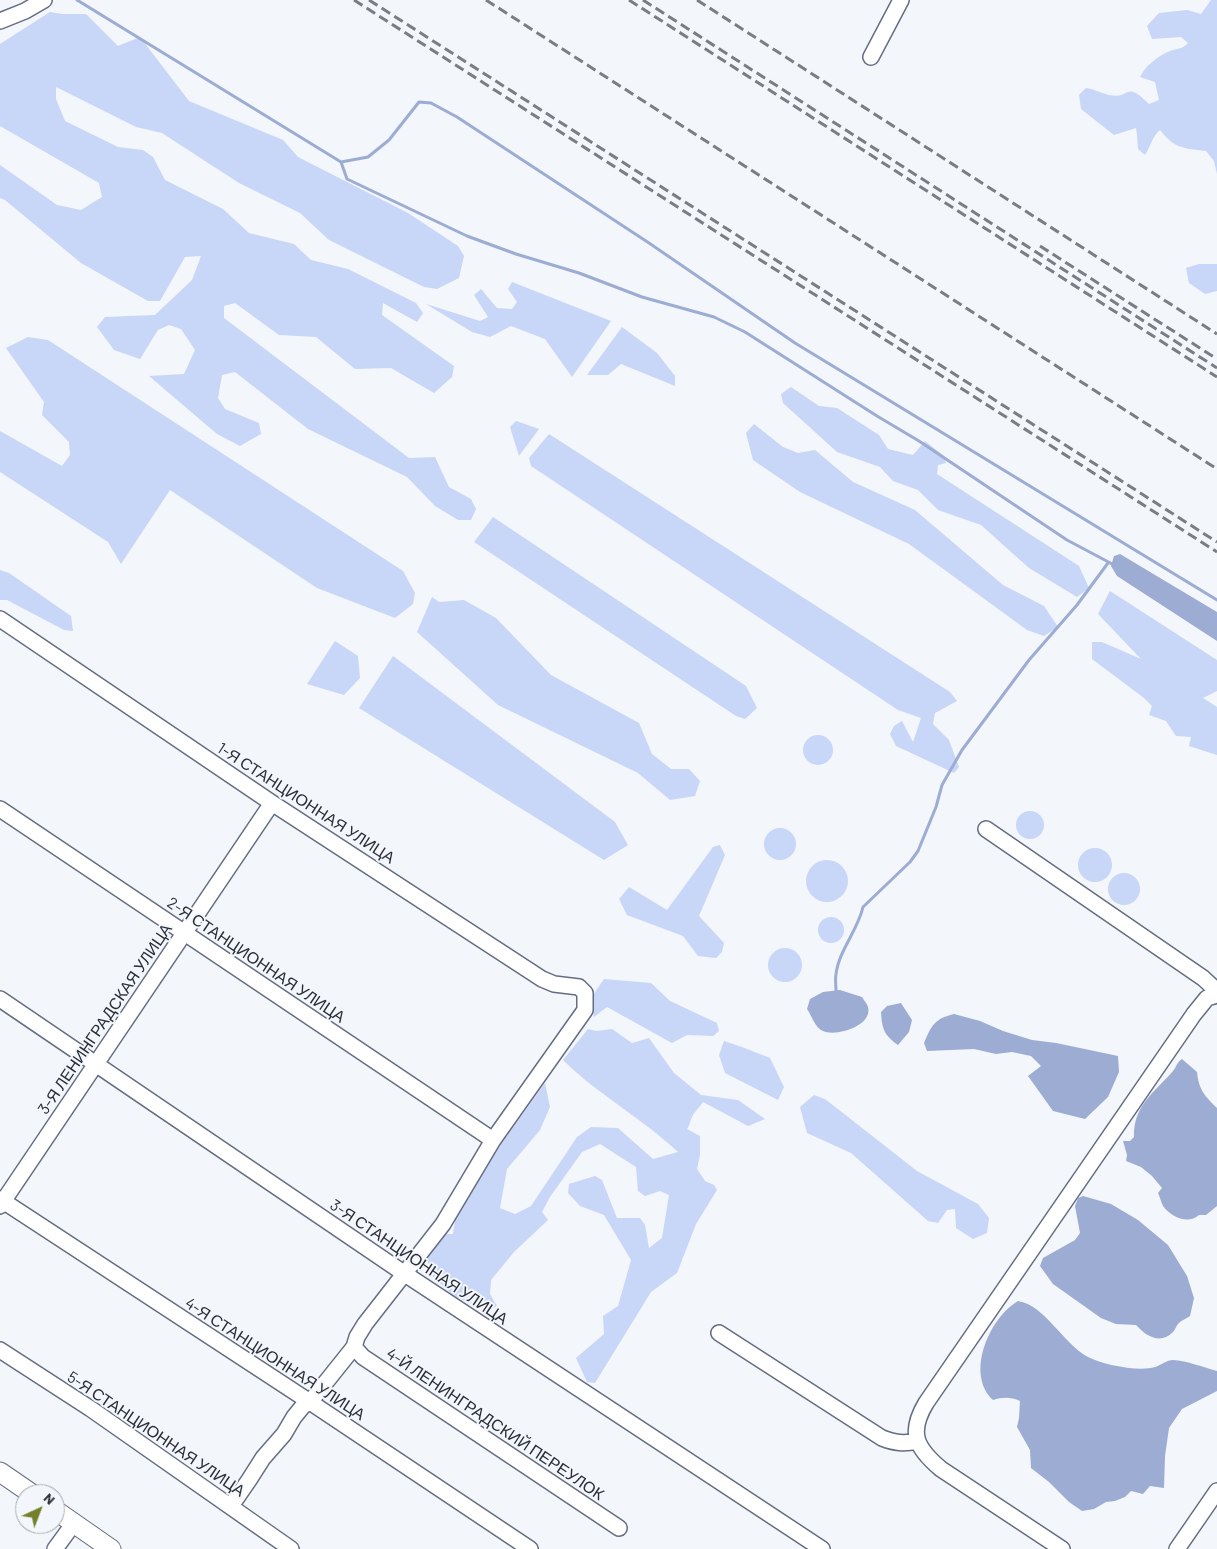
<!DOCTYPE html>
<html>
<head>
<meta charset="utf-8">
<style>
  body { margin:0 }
  #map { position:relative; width:1217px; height:1549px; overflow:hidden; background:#f3f6fa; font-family:Barlow,sans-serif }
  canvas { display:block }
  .north { position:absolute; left:15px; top:1484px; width:50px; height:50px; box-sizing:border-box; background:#f3f6fa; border:1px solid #a3a6ac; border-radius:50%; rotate:43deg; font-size:14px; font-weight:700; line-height:20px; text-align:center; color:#2a2e37 }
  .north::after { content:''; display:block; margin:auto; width:18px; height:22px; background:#74802c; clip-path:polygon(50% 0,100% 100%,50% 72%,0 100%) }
</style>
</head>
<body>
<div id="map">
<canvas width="1217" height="1549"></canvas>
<div class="north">N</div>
</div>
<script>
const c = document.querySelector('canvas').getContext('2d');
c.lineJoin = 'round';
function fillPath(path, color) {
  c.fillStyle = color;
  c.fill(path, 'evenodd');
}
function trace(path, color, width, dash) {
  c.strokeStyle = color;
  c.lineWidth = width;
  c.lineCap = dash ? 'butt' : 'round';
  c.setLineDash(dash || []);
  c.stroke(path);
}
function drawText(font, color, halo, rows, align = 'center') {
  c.font = font + ' Barlow,sans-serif';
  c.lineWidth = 4;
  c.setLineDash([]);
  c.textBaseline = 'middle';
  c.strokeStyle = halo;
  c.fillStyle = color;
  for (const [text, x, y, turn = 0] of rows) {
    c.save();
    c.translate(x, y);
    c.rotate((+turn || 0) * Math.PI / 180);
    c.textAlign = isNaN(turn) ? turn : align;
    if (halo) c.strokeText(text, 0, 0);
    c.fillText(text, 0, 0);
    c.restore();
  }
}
const green = new Path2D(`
  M1211,0h6v174l-3,-13 -8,-10c-23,-3 -31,-2 -46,-21 -8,6 -9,16 -15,25l-7,-6 -1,-14 -1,-7 -22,7 -33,-26 -2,-14 7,-7c8,1 15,5 23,7 22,5 15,-16 40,9l10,-4 -4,-18 -15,-5c6,-12 18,-21 30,-26 7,-3 12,-1 18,-8l-7,-6 -29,2 -5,-13 12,-13 28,-3 14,4z
  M50,12l12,2h24l32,32 22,-9 49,64 94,39 15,17 110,56 50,33 6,10 -5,22 -22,11 -13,-2 -95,-47 -29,-27 -61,-30 -77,-50 -26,-6 -80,-40v12l9,22 53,26 25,3 10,7 12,23 58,29 26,24 45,11 17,16 37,9 68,34 7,10 -6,9 -34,-19 -1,12 72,51 -2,11 -18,16 -43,-25 -36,1 -39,-32 -37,-2 -44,-32 -11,3v12l185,140 26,-1 14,30 22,12 5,10 -5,11h-13l-23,-14 -28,-29 -99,-48 -73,-57 -13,3 -4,23 7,11 34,14 2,11 -21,12 -23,-12 -68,-58 35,-2 11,-24 -14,-21 -12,-4 -11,5 -18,29 -26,-9 -17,-23 8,-10 50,-2 37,-35 9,-24 -16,1 -25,44h-12l-67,-38 -76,-63 -5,-2v-33l57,40 24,5 21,-13 -3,-14 -99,-57v-82z
  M1199,264h18v27l-12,3 -16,-11 -3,-15z
  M512,282l99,39 -39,56 -27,-38 -34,-13 -21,11 -18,-5 -46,-28 54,17 8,-4 -14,-22 7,-6 16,19 15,1 5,-7 -9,-13z
  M622,327l35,26 18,23v10l-54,-22 -13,11h-21z
  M28,337l20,3 355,231 12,22 -2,11 -18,14 -78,-30 -147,-98 -49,74 -13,-22 -108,-70v-41l62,35 8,-11 -1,-13 -27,-27 2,-13 -38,-54z
  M791,387l28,19 18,2 42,27 9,14 25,6 12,-14 19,15 2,7 -8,2 -1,9 142,92 10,22 -12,9 -48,-29 -48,-43 -43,-15 -20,-20 -25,-9 -13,-14 -43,-15 -54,-49 -2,-9z
  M516,421l23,8 -20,27 -9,-29z
  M754,424l29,23 15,6 17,-3 38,32 62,28 88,75 41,21 14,21 -14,9 -17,-6 -118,-86 -109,-52 -47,-32 -7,-27z
  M549,434l401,258 7,9 -22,12 -2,11 16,16 10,27 -5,6 -58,-27 -6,-12 4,-8 8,-5 11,21 8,-24 -23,-8 -367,-244 -2,-8z
  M493,517l253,169 11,22 -12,11 -9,-3 -262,-174z
  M0,570l9,3 62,43 2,15 -9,-1 -57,-30h-7z
  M1110,591l107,69v31l-14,7 14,9v48l-28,-9 2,-9 -15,-1 -10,-15 -17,-6 3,-9 -8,-8 -52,-39v-17h10l39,17 -43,-45z
  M432,597l7,5 25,-2 32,18 55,57 88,48 13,31 19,15h18l11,12 -5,15 -25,4 -32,-27 -140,-68 -81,-73z
  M335,641l23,15 2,22 -16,17 -37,-11z
  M393,656l222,166 13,23 -24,15 -245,-152z
  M803 750a15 15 0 1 1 30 0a15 15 0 1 1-30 0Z
  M1016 825a14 14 0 1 1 28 0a14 14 0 1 1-28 0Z
  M764 844a16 16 0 1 1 32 0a16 16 0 1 1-32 0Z
  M720,845l5,10 -26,61 25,27 -2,9 -6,6 -18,-2 -15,-20 -56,-21 -8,-16 10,-12 38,23 46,-63z
  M1078 865a17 17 0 1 1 34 0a17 17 0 1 1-34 0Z
  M806 881a21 21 0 1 1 42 0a21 21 0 1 1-42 0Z
  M1108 889a16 16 0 1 1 32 0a16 16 0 1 1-32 0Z
  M818 930a13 13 0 1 1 26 0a13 13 0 1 1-26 0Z
  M768 965a17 17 0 1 1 34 0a17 17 0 1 1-34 0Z
  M604,979l47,4 19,18 47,22 2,8 -6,5 -26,-1 -15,8 -65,-36 -13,10 -3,-19z
  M588,1029l8,2 16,-2 20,14 17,-5 25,35 27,22 37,5 27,19 -17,7 -45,-24c-3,5 -9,10 -11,15 -2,4 -2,8 -5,12l13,7v19l-3,14 8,12 9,4 3,5 -21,34 -19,49 -26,19 -56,91 -8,-1 -11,-24 28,-24 -1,-18 15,-10 13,-46 -27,-45 -24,-9 -12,-13 1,-9 26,-8 7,4 15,38h23l5,7 4,23 13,-10 7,-43 -9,-4 -15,5 -7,-5 -2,-24 -36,-23 -18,8 -32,45 -8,15 6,8 -34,32 -23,28 -1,14 7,12 -9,5 -34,-15 -21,-19 -6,-17 13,-26h13l4,-28 88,-123 5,24 -10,23 -33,39 -7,39 15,6 16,-8 46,-69 14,-10 27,1 35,31 25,-7c-36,-34 -81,-58 -115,-92z
  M724,1041l18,6 28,11 14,29 -6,13 -53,-27 -6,-18z
  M814,1095l11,4 92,72 61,33 11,14 -2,15 -14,6 -17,-11 -1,-19 -8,1 -9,13 -10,-2 -77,-68 -44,-20 -7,-26z`);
const water = new Path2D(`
  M1120,554l97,58v29l-100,-65 -6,-10 3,-10z
  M840,990l22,7c2,3 5,7 6,10 5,19 -32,30 -45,24 -8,-3 -11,-15 -16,-22l3,-10 13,-7z
  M901,1003l11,17 -3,12 -11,13c-14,-10 -16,-16 -17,-33l6,-6z
  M954,1014l26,7 23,10 29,9 24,3 62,13 1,16 -11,25 -23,22 -32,-8 -25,-35 13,-10 -10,-10 -19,-4 -16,2 -22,-5 -47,2 -3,-8c8,-18 10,-24 30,-29z
  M1182,1059l15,13c2,18 7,23 20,36v98l-11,9h-7c-11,10 -28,2 -36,-9 -2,-4 -3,-9 -5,-13l4,-5 -10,-12 -11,-9 -15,-6 1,-6 -4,-14h7l4,-4c-1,-32 22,-46 39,-66 4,-5 4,-9 9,-12z
  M1083,1196l28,8 27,16 30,25 19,31 7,22 -4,18c-3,2 -7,4 -10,6 -4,3 -4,7 -7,10 -13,13 -27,4 -37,-7l-20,-1 -15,-6 -48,-34 -13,-18 3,-8 32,-18 5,-7 -5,-27 3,-8z
  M1018,1301c27,4 45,43 70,56 16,8 51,15 67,10 6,-2 12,-7 18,-7 14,1 30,7 44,11v20l-35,18 -13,19 -4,28 -1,32 -14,-2 -7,8 -12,-3 -6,6 -10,4 -9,1 -12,7 -12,2 -13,-9 -20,-20 -18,-14 -1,-18 -13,-23 2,-9 1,-17c-9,-4 -17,-4 -27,-1 -28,-26 -4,-82 25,-99z`);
const stream = new Path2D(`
  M77,0l264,162 6,17 120,57 49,18 63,19 63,24 72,20 31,15 132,84 42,25 148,99 49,26
  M341,162l27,-5 21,-17 30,-38 12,1 26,14 192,126 146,100 422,257
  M836,991c0,-6 -1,-11 0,-17 3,-24 22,-44 27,-67l47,-45 8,-11 18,-44 6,-22 20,-35 67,-90 48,-55 31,-42`);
const minor = new Path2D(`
  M0,21l25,-10 19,-11
  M871,57l30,-57
  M0,619l272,184 270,176 12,5 25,3 6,6v17l-92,130 -50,84 -78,100 -8,13 -3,10 -44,55 -7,4 -9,11 -10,17 -21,24 -14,22 -18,26
  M0,809l493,331
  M986,829l217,149 14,13
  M0,999l405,275 417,275
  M0,1199l310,203 220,147
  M0,1206l272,-403
  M719,1333l163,105c13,5 22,6 35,3
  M354,1347l9,10 256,171
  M0,1350l91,59 200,140
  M55,1549l19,-26
  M1062,1549l-121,-80c-25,-21 -33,-36 -15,-66l268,-389 13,-16 10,-3
  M1177,1549l40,-58`);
const major = new Path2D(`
  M0,1472l32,22
  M55,1510l56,39`);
const rail = new Path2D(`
  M354,0l863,552
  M369,0l848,542
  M486,0l731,469
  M629,0l588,377
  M643,0l574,368
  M697,0l520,334
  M1040,246l177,113`);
const streetNames = [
  ["1-Я СТАНЦИОННАЯ УЛИЦА",306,803,33],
  ["2-Я СТАНЦИОННАЯ УЛИЦА",256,960,34],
  ["3-Я ЛЕНИНГРАДСКАЯ УЛИЦА",105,1019,-56],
  ["3-Я СТАНЦИОННАЯ УЛИЦА",419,1262,34],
  ["4-Я СТАНЦИОННАЯ УЛИЦА",275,1359,33],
  ["4-Й ЛЕНИНГРАДСКИЙ ПЕРЕУЛОК",495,1424,34],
  ["5-Я СТАНЦИОННАЯ УЛИЦА",156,1434,34]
];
fillPath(green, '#c8d6f7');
fillPath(water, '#9cacd3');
trace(stream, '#9cacd3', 3);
trace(minor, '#656d82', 18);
trace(major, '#656d82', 21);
trace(minor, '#fff', 15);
trace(major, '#fff', 19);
trace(rail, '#7a7d84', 3, [10, 5]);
drawText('16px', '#2a2e37', '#f3f6fa', streetNames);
</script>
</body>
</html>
